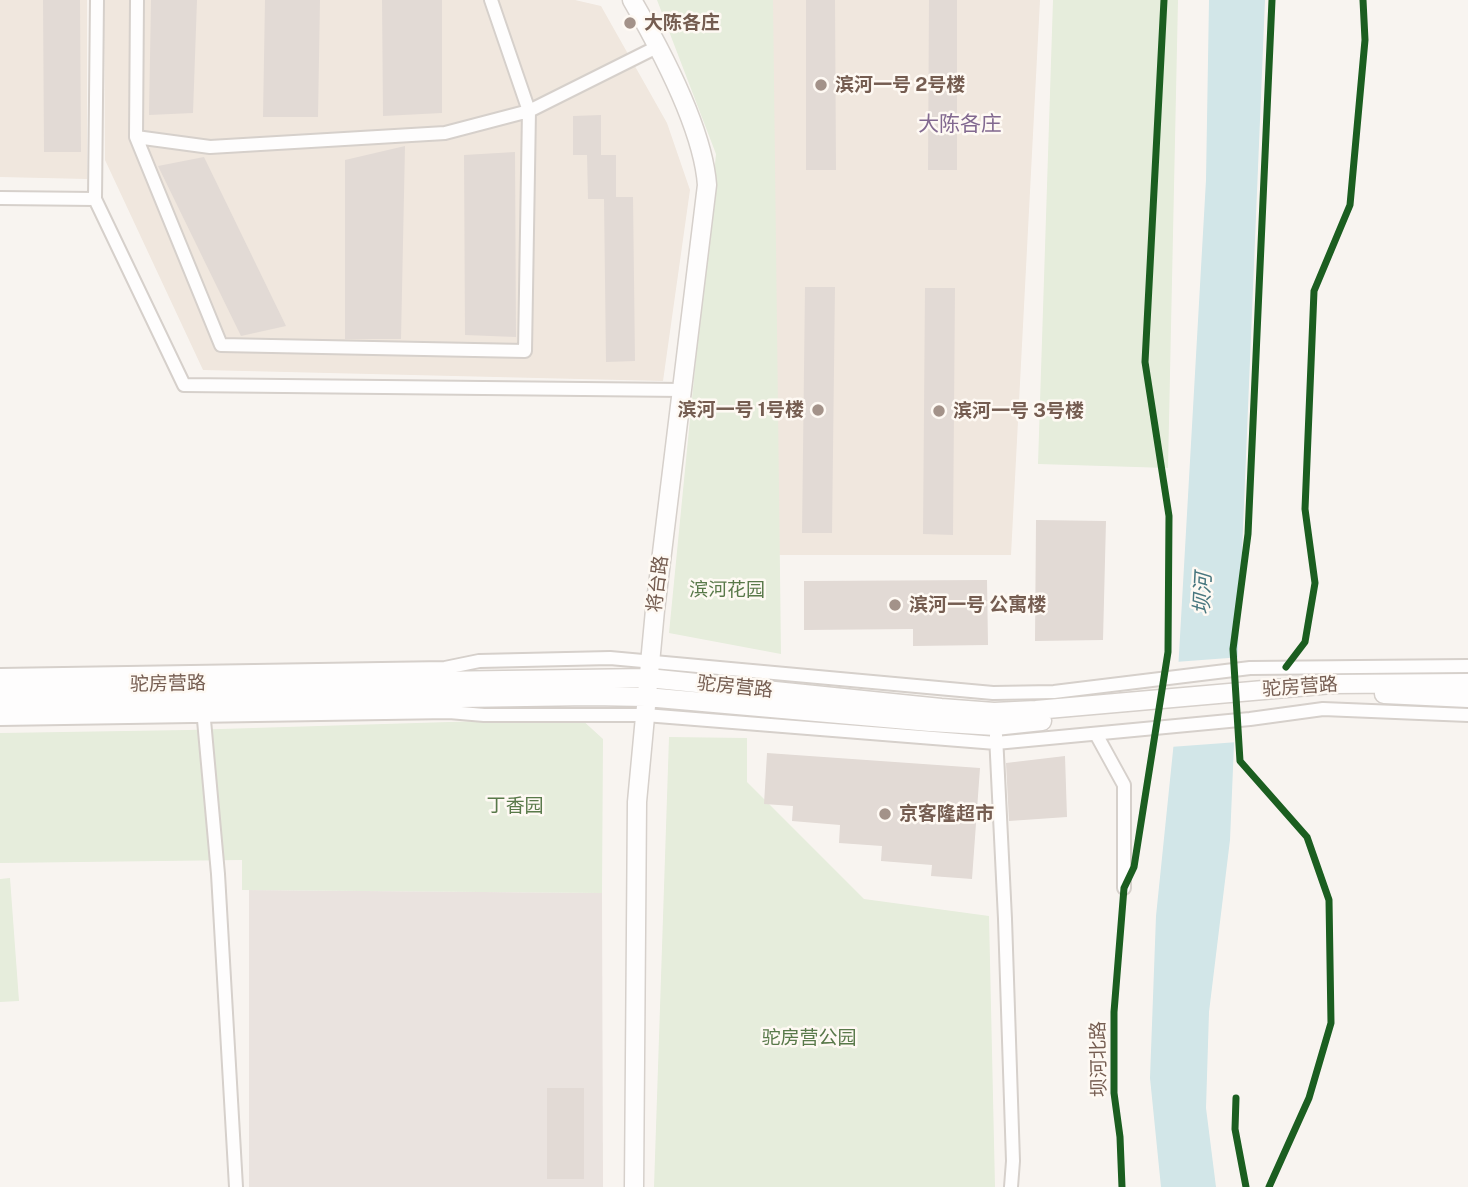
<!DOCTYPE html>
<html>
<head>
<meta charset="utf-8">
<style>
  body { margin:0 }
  canvas { display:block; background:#f8f4f0 }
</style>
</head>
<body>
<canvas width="1468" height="1187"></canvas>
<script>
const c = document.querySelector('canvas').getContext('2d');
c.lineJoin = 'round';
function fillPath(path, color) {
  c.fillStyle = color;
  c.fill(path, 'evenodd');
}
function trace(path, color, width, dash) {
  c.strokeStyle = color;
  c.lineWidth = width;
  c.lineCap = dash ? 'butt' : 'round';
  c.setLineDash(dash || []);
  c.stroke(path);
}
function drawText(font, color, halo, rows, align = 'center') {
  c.font = font + ' "Public Sans","Noto Sans SC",sans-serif';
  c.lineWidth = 5;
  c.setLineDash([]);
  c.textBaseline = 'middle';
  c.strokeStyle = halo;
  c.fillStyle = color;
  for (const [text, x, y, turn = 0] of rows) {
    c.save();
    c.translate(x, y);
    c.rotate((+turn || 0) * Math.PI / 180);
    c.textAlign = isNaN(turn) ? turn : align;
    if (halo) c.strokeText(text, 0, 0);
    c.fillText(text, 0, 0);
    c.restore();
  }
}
const residential = new Path2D(`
  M0,0h87v179l-87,-2z
  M104,0h471l26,6 66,117 23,67 -27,191 -460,-11 -98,-210z
  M754,0h286l-29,555h-262z`);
const industrial = new Path2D(`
  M249,890l353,3 1,294h-354z`);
const green = new Path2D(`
  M657,0h116l8,654 -112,-21 47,-479z
  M1053,0h125l-10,468 -130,-4z
  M580,718l23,21 -1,154 -360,-3v-30l-242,3v-130l188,-3z
  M669,737l78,1v44l117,117 125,17 6,271h-341z
  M10,878l9,123 -19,1v-123z`);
const water = new Path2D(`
  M1209,0h56l-35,840 -21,172 -3,96 10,79h-55l-11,-109 6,-162 18,-175 5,-87 27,-474z`);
const pier = new Path2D(`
  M1242,657l-4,85 -68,5 5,-85z`);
const building = new Path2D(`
  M43,0h37l1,152h-37z
  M151,0h46l-4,113 -44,2z
  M265,0h55l-2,117h-55z
  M382,0h60v113l-59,3z
  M806,0h29l1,170h-30z
  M929,0h28v170h-29z
  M601,115v40h15v42h17l2,164 -29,1 -2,-163h-16l-1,-44h-14v-39z
  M405,146l-4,193h-56v-179z
  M515,152l1,185 -51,-2 -1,-180z
  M204,157l82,169 -45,10 -83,-170z
  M805,287h30l-3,246h-30z
  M925,288h30l-2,247 -30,-1z
  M1036,520l70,1 -3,119 -68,1z
  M987,580l1,65 -75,1v-17l-109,1v-49z
  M767,753l213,15 -8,111 -41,-3 1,-11 -51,-4 1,-15 -43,-3 1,-18 -48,-4 1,-15 -29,-2z
  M1065,756l2,61 -58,4 -3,-58z
  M547,1088h37v91h-37z`);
const street = new Path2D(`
  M97,0l-2,199 89,186 499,5
  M137,0l-1,137 85,208 304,6 4,-240 -38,-111
  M136,137l74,10 235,-14 84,-22 128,-64
  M0,198l95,1
  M0,675l445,-7 34,-7 131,-3 383,35 61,-1 196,-24 218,-2
  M203,709l15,165 18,313
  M0,719l449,-7 35,3h161l351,28 254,-24 73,-10 145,6
  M1096,734l28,51v103
  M996,735l9,184 8,242 -2,26`);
const secondary = new Path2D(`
  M632,0c29,50 71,128 75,185l-52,425 -18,192 -3,385
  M0,687l648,-9 293,30 53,4 42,-2 296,-26 136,-1
  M1384,694l84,4
  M0,705l591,-9 55,1 284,25 65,4 47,-5`);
const cycleway = new Path2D(`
  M1286,667l19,-25 10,-59 -10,-74 9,-218 36,-86 15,-165 -2,-40
  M1236,1098l-1,31 11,58
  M1122,1187l-2,-50 -6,-44v-81l10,-124 10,-21 34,-215 1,-136 -24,-154 19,-362
  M1269,1187l40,-89 22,-75 -2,-123 -22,-63 -67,-76 -7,-112 15,-115 24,-534`);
const markers = [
  [630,23,7,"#a39289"],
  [821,85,7,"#a39289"],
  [818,410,7,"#a39289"],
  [939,411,7,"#a39289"],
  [895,605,7,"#a39289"],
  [885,814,7,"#a39289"]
];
const poiNames = [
  ["大陈各庄",644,23],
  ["滨河一号 2号楼",835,85],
  ["滨河一号 1号楼",804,410,"right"],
  ["滨河一号 3号楼",953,411],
  ["滨河一号 公寓楼",909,605],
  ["京客隆超市",899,814]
];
const streetNames = [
  ["将台路",658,584,-83],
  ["驼房营路",168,684,-1],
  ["驼房营路",735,687,6],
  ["驼房营路",1300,687,-4],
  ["坝河北路",1099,1059,-91]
];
const parkNames = [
  ["滨河花园",727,590],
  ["丁香园",515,806],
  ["驼房营公园",809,1038]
];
const neighbourhoodNames = [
  ["大陈各庄",960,125]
];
const waterNames = [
  ["坝河",1203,594,-87]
];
fillPath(residential, '#f0e7de');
fillPath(industrial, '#eae3df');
fillPath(green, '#e6eddc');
fillPath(water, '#d2e6e8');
fillPath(pier, '#f8f4f0');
fillPath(building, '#e2dad5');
trace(street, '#d6d0cb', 16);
trace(secondary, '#d6d0cb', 21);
trace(street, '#fefdfd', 12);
trace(secondary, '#fefdfd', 18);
trace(cycleway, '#1b5e20', 7);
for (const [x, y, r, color] of markers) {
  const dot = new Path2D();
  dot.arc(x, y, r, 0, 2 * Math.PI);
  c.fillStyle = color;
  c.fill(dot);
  trace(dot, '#fef9f3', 2.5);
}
drawText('bold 19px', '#755d51', '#fef9f3', poiNames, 'left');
drawText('19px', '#755d51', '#fef9f3', streetNames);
drawText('19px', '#59794a', '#fef9f3', parkNames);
drawText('21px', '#826990', '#fef9f3', neighbourhoodNames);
drawText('italic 21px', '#49777f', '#fef9f3', waterNames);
</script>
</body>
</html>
